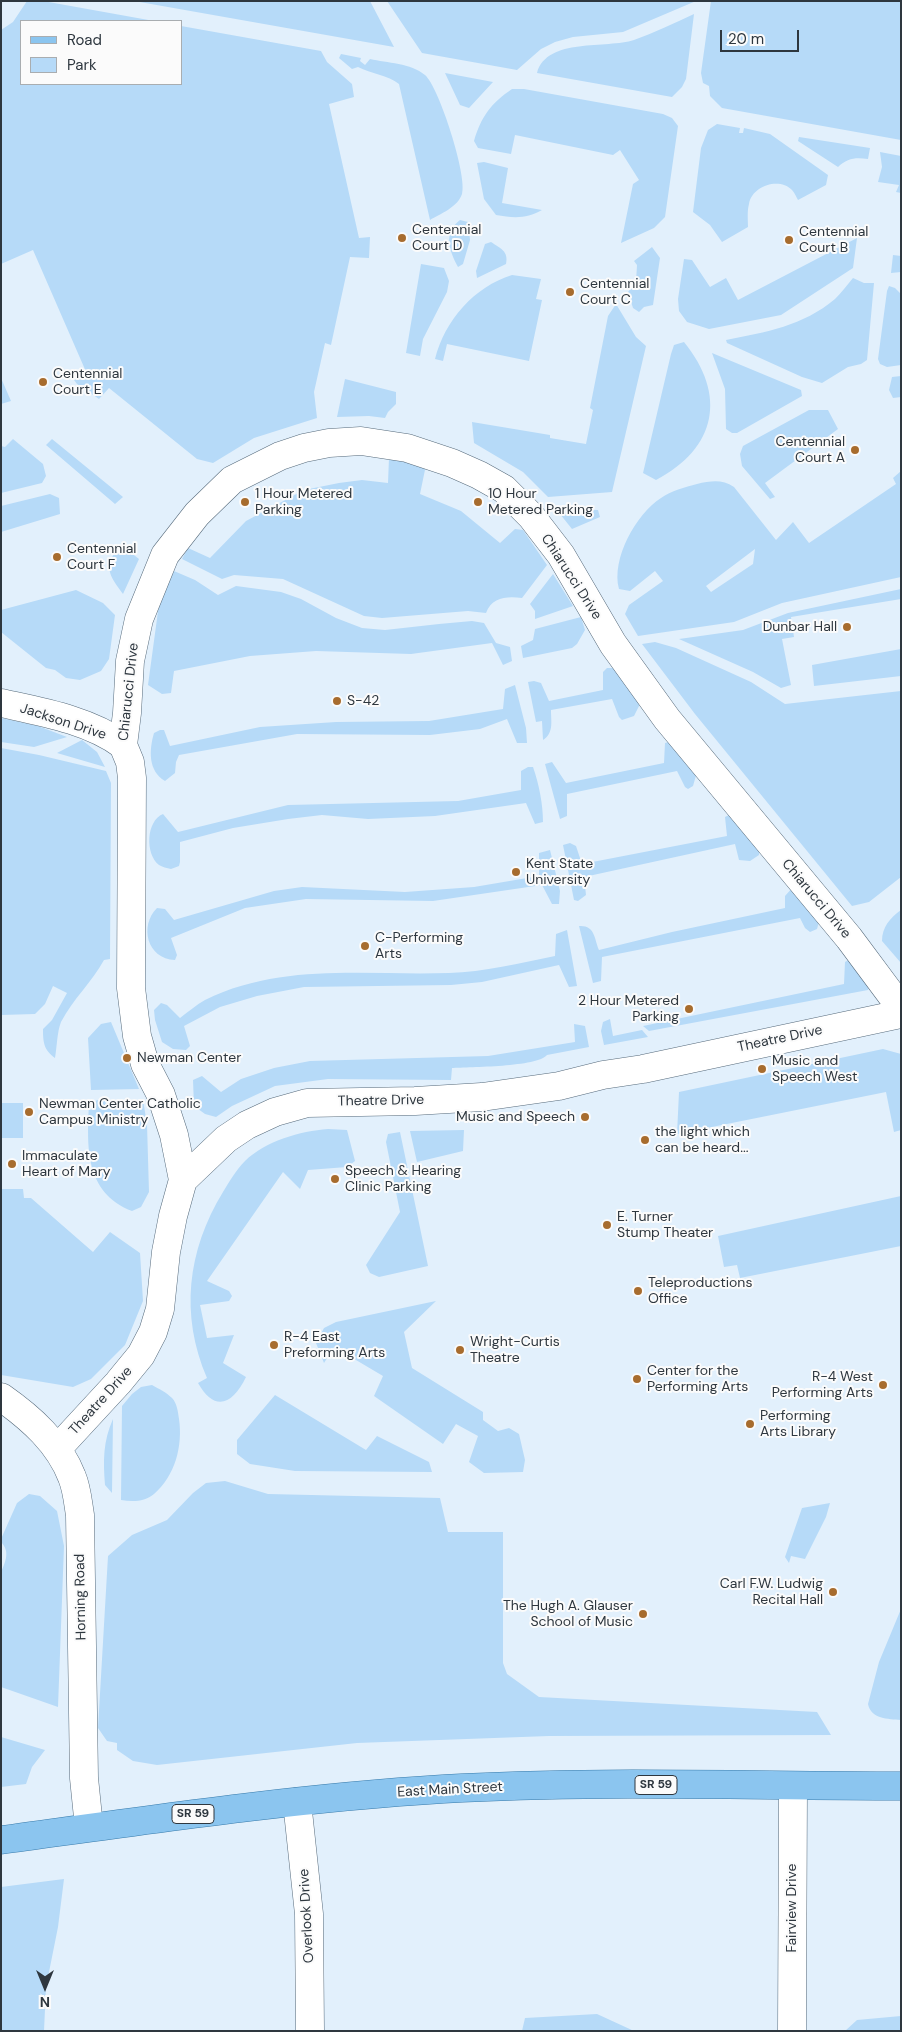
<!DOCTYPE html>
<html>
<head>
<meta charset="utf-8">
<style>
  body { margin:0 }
  #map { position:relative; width:902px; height:2032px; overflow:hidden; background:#e2f0fc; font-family:"DM Sans",sans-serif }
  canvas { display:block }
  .frame { position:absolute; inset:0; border:2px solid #2e373f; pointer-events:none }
  .legend { position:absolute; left:20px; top:20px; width:162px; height:65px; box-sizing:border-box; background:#fbfbfb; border:1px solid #a9adb0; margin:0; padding:6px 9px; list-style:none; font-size:15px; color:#2e373f }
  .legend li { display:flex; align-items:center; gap:10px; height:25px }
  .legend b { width:25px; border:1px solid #a9adb0 }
  .north { position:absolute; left:20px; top:1962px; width:50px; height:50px; -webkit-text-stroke:4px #fbfbfb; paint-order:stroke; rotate:180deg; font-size:14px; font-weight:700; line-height:20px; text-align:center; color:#2e373f }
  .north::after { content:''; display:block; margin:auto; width:18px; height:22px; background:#2e373f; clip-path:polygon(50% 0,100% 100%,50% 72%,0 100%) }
  .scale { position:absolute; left:720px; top:30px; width:79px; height:22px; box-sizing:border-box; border:2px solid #2e373f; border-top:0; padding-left:6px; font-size:15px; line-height:18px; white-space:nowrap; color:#2e373f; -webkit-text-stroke:4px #fbfbfb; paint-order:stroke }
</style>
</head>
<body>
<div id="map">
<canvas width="902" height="2032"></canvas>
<div class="frame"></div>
<ul class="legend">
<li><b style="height:6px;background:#8bc5ef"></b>Road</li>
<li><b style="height:14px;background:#b6daf8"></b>Park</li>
</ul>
<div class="north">N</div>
<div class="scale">20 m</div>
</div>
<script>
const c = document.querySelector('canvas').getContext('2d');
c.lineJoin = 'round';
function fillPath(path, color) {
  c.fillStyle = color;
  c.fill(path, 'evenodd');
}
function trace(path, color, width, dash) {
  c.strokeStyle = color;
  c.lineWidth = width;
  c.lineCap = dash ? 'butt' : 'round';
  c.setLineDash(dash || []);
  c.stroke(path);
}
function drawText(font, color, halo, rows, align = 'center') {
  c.font = font + ' "DM Sans",sans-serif';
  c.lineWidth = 4;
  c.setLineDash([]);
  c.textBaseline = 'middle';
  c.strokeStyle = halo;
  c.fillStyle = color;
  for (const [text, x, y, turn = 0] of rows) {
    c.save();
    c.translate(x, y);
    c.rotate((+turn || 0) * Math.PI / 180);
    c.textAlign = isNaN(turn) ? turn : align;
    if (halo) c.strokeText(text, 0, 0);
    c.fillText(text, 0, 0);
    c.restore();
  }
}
const green = new Path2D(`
  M27,1h16l111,20h-133v63h160v-58l140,25 6,11 25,22 2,13 -25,7 30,134 11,-1 -1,21 -19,-1 -19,88 -6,-2 -11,49 3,26 -63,20 -41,25 -16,-4 -88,-71 -10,11 -22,-15 -3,-4 13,-6 -54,-124 -32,14v-234l12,-8z
  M134,1h236l24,46z
  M387,1h309l-73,31 -50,5 -18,5 -14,7 -24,21 -95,-17z
  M711,1h190v139l-179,-32 -12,-12 -1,-10 -6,-3 -2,-10z
  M694,14l-8,65 -4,8 -10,10 -135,-24c10,-36 70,-24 97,-33 20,-7 40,-17 60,-26z
  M341,54l20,4 -1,3 5,4 5,-6c17,4 41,4 55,16 14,12 43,102 37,119 -4,13 -22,20 -32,26l-31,-136c-11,-9 -28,-10 -41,-17l-6,2 -13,-11z
  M445,73l48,9 -24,26 -9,-3z
  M512,89h12l139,25 9,4 6,8 -13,91 -11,11 -33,15 12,-59 6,-4 -19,-30 -7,5 -98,-20 -4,19 -33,-6 -4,-7c7,-24 17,-38 38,-52z
  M717,124l23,4 -1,5h4l1,-5 26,6 58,41 -2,10 -28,15c-2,-3 -3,-7 -6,-10 -13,-13 -40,-4 -43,14 -2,7 -1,16 -1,23l-26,15 -12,-17 -17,-13 8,-64 7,-18z
  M799,137l71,11 -2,11c-12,-2 -21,-1 -30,8l-40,-26z
  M880,152l21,4v37l-5,-1 3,-7 -21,-3 4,-15z
  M484,162l24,6 -6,35 40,7c-15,9 -29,8 -46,5l-12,-16 -7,-36z
  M460,220l8,2 2,18 -7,24 -5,3c-9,-17 -15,-34 2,-47z
  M857,238l-4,30 -72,47 -72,14 -22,-7 -8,-11 -1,-12 6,-40 8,1 18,27 16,-9 12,22z
  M491,242c9,6 18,9 15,22l-29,14 -1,-7 9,-27z
  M652,247l8,11 -7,47 -9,2 -5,5 -6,-4 -5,-16 8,-10 1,-17 -3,-4z
  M893,255l8,1v16l-10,1z
  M421,264l23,4 5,13 -2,11 -24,47 -3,17 -14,-3z
  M512,275l29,4 -5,20 6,1 -13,61 -82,-17 -4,17 -8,-2c10,-39 39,-72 77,-84z
  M853,278l11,5h10l-7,77 -6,4 -13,3 -26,16 -20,-6 -75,-34 -1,-3c40,-8 77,-14 109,-41 6,-6 12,-14 18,-21z
  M889,286l6,2 6,6v71l-14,2 -7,-3 -2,-5 9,-68z
  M616,304l20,33 10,9 -34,146 -64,5 -25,-25 -49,-29 -2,-21 78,13v3l36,6 7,-34 -3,-2 18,-92z
  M684,342c43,53 33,106 -28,138l-13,-7 28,-119 3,-9z
  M712,353l89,37 1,6 -65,37h-5l-6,-4 -1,-40z
  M901,376v21l-8,1 -4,-8 3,-13z
  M1,378l10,23 -10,3z
  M345,379l51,13v12l-8,8 -3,6 -16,-2 -32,1z
  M809,410h19l10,19 -73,54 10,14 -5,2 -28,-33 -2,-12 3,-8z
  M13,439l30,25 3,12 -4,7 -41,10v-47l4,1z
  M52,439l71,58 -8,7 -69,-59z
  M389,458l37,7 -6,29 41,17 39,32 15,-14 8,1 24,35 -25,33c-15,-2 -30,-1 -36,15l-18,-2 -86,7 -18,-2 -81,-37 -49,-4 -12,4 -40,-20 6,-11 22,10 36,-37 58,-31 35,-7 23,-3 26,3z
  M901,471v106l-119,26 -48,19 -96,14 -13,-22 4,-9 34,-24 -8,-10 -25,20 -11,-2c-8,-30 17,-75 42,-91 10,-7 24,-11 36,-14 14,-3 25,-5 37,3l42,53 17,-18 16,21 87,-59 -3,-6zM755,549l-2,15 -42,28 -5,-6z
  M50,494l9,4 1,16 -59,18v-26z
  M556,509l42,1 2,7 -28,12z
  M121,545l18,14 -16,35c-14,-19 -21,-28 -2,-49z
  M174,571l21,9 23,15 18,-9 45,6 20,7 35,19 26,10 23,2 54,-6 33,-3 12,2 12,20 14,4 2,14 -9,4 -11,-22 -81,11 -95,-3 -66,5 -76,15 -3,22 -9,1 -14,-9 11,-81z
  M553,574l20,32 -38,13v-8l-5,-7z
  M901,589v10l-110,18 3,20 -12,2 9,46 -10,3 -28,-16 -74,-33 64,-9 45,-17z
  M76,590l27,13 12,12 -6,44 -8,12 -21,9 -14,-2 -11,-8 -9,-2 -45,-36v-22z
  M581,617l4,13 -8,14 -5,4 -49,10 -2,-12 12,-6 2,-11z
  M655,642l21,6 75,34 34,22 116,-13v186l-32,25 -17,4 -157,-192 -53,-70z
  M901,649v27l-87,10 -2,-21z
  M607,668h12l22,34 -7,14 -12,4 -3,-3 -7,-18 -61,11c0,12 3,23 -8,30l-1,-19 -6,1 -8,-40 6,-1 7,2 8,18 54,-11v-18z
  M515,685l11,43 1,15h-10l-10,-24 -27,10 -50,6 -133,-1 -118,21 -3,7 -1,11 -10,8c-17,-10 -16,-31 -11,-48l6,-3h4l6,16 90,-19 76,-5 93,-1 74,-12 2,-20z
  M1,718l37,8 29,11 -33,10 -33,-5z
  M82,740l15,12 8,15 -48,-14z
  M676,740l23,25 -6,21 -5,3 -3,-2 -8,-16 -110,23v22l-7,3 -15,-55 7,-2 14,21 98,-20 1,-20z
  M1,748l38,7 67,16 5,12 -1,176 -6,1c-12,22 -31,39 -43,62 -4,10 -4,25 -6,36 -11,-8 -12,-15 -12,-29l9,-9 15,-27 -14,-7 -8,18 -10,10 -34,1z
  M528,767h5c6,17 10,37 10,55l-8,2 -9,-21 -91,13 -67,3 -46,-4 -34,4 -55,9 -53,14v20l-1,4 -8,3c-4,-1 -9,-2 -12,-4 -14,-11 -13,-44 4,-51l15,18 110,-27 170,-4 63,-11v-19z
  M729,815l14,4 16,28v8l-9,6 -11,-1 -4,-16 -151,33 2,18 -8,6 -4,-1 -11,-55 7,-2 6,3 6,18 145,-28 -2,-19z
  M550,850l10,41 -1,13h-7l-10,-19 -109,16 -127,-2 -61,9 -74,30 6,17 -2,5c-28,-1 -36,-34 -18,-52l8,1 9,11 100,-29 28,-4 103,5 69,-5 65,-11v-23z
  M793,887l28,28 -4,14 -7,3 -5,-4 -5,-10 -198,39 -1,24 -8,2 -14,-57c16,-1 15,12 20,24l73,-18 113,-24v-12z
  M901,910v53l-19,-22c0,-14 8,-23 19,-31z
  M567,930l10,56 -8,1 -10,-22 -77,17 -31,3 -147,2 -47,9 -37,11 -36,19 6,20 -4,4 -13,-1 -11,-7 -7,-22 -1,-10 7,-7 6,2 13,13c8,-6 16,-13 25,-18 78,-38 161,-24 244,-27 35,-1 71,-10 106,-17l1,-22z
  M850,959l20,24 -2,7 -219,41 -6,-5 201,-42 1,-22z
  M610,1019l3,17 29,-6 6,7 -44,8 -3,-14 2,-9z
  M111,1022l28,67 -48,1 -3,-52 13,-14z
  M574,1024l11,2 4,21 -42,8c-9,12 -78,12 -95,13l-1,12 -123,-1 -53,7 -43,20 -16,11 -11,-3 -11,-8 -1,-26 9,-4 19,16 20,-13 33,-11 36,-7 178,-5 87,-14z
  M883,1049l18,5v76l-7,2 -8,-40 -209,42 2,-42z
  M98,1100h45l4,24 2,68 -8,15 -9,4c-48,-19 -45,-65 -43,-108z
  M1,1103h22v35h-22z
  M328,1129l19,1 8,31 -8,6 -39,3 -8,19 -17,-17 -76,109 22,10 3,5 -3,5 -29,4 7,33 27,-3 -11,28 23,14c-13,27 -31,36 -48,6l9,-5c-27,-63 -20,-127 16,-186 6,-10 13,-22 22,-31 21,-20 55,-30 83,-32z
  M464,1130l-1,21 -46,11 -7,-31z
  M400,1132l28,134 -49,11 -9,-4 -4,-8 34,-53 -14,-70 2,-8z
  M1,1189h22l1,9h7l62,54 17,-20 30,21 3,48 -18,44 -34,34 -18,8 -72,-12z
  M901,1196v50l-161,32 -3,-13 -13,2 -6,-31z
  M436,1301l-32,31 8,36 71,44v8l15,11 11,-3 10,6 6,26 -2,12 -39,1 -15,-11 9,-26 -22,-12 -13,20 -69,-48 9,-20 -49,-29 -10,16 -8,-20 8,-15 12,-6z
  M152,1385c7,4 14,7 20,13 5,5 6,14 7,21 4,27 -4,57 -25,75 -9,8 -22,8 -33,6l1,-94 10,-12 9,-7z
  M275,1395l91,55 11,-14 52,26 3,10 -137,-1 -45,-7 -13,-10v-14z
  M113,1419l-1,74 -7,-8c-2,-24 -2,-44 8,-66z
  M225,1481l43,13 172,4 8,34h55v131l4,11 32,23 278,15 14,23 -282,1 -192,7 -200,22 -24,-4 -16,-11v-7l-10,-2 -9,-13 10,-172 24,-21 35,-15 26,-27 13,-10z
  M29,1494l11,2 17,15 7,35 -6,161 -57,-20v-115c5,-11 9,-21 0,-30v-3l16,-36z
  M830,1503l-4,14 -21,42 -14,-3 -2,7 -4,-6 17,-49z
  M901,1609v111c-13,-1 -30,-1 -33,-16l11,-42z
  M1,1737l44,13 -13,17 -6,17 -25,3z
  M64,1879l-6,48 -12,60 -2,44h-43v-144z
  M597,2014l37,17h-112l3,-13z
  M901,2016v15h-56l12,-11z`);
const minor = new Path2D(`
  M1,703c41,9 88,17 122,42
  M183,1180l-9,-45 -13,-40 -16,-31 -8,-28 -6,-48 1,-210 -2,-16 -7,-17 4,-32 3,-52 9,-42 26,-64 32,-41 35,-34 48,-24 24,-8 25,-5 32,-2 46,7 45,15 27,12 25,14 27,27 30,39 52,89 54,75 182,219 52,70
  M1,1397c30,21 58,46 71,80 5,12 6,26 8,38l4,263 5,49
  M58,1448l60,-65 23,-28 12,-23 7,-23 6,-57 7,-36 10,-36 43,-41 21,-14 28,-13 32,-9 108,-2 67,-4 77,-11 44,-11 40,-6 258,-55
  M297,1802l12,112 1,117
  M792,2031l1,-245`);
const major = new Path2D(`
  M1,1840c147,-20 294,-42 442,-51 152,-9 305,-3 458,-3`);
const markers = [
  [402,238,5,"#a76c2e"],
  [789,240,5,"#a76c2e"],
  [570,292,5,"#a76c2e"],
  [43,382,5,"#a76c2e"],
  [855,450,5,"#a76c2e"],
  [245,502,5,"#a76c2e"],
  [478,502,5,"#a76c2e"],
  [57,557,5,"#a76c2e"],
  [847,627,5,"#a76c2e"],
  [337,701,5,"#a76c2e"],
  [516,872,5,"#a76c2e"],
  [365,946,5,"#a76c2e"],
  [689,1009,5,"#a76c2e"],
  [127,1058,5,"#a76c2e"],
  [762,1069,5,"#a76c2e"],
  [29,1112,5,"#a76c2e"],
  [585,1117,5,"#a76c2e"],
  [645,1140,5,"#a76c2e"],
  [12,1164,5,"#a76c2e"],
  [335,1179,5,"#a76c2e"],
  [607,1225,5,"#a76c2e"],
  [638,1291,5,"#a76c2e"],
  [274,1345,5,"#a76c2e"],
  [460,1350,5,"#a76c2e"],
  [637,1379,5,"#a76c2e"],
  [883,1385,5,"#a76c2e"],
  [750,1424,5,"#a76c2e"],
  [833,1592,5,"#a76c2e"],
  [643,1614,5,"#a76c2e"]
];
const shields = [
  [656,1785,42],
  [193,1814,42]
];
const shieldNames = [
  ["SR 59",656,1785],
  ["SR 59",193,1814]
];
const poiNames = [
  ["Centennial",412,230],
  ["Court D",412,246],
  ["Centennial",799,232],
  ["Court B",799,248],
  ["Centennial",580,284],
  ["Court C",580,300],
  ["Centennial",53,374],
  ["Court E",53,390],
  ["Centennial",845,442,"right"],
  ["Court A",845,458,"right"],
  ["1 Hour Metered",255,494],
  ["Parking",255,510],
  ["10 Hour",488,494],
  ["Metered Parking",488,510],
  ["Centennial",67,549],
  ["Court F",67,565],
  ["Dunbar Hall",837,627,"right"],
  ["S-42",347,701],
  ["Kent State",526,864],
  ["University",526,880],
  ["C-Performing",375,938],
  ["Arts",375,954],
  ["2 Hour Metered",679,1001,"right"],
  ["Parking",679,1017,"right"],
  ["Newman Center",137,1058],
  ["Music and",772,1061],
  ["Speech West",772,1077],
  ["Newman Center Catholic",39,1104],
  ["Campus Ministry",39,1120],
  ["Music and Speech",575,1117,"right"],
  ["the light which",655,1132],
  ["can be heard...",655,1148],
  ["Immaculate",22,1156],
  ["Heart of Mary",22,1172],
  ["Speech & Hearing",345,1171],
  ["Clinic Parking",345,1187],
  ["E. Turner",617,1217],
  ["Stump Theater",617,1233],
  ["Teleproductions",648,1283],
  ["Office",648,1299],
  ["R-4 East",284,1337],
  ["Preforming Arts",284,1353],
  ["Wright-Curtis",470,1342],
  ["Theatre",470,1358],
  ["Center for the",647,1371],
  ["Performing Arts",647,1387],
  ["R-4 West",873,1377,"right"],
  ["Performing Arts",873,1393,"right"],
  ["Performing",760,1416],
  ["Arts Library",760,1432],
  ["Carl F.W. Ludwig",823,1584,"right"],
  ["Recital Hall",823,1600,"right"],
  ["The Hugh A. Glauser",633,1606,"right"],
  ["School of Music",633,1622,"right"]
];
const streetNames = [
  ["Chiarucci Drive",571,577,57],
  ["Chiarucci Drive",129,692,-84],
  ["Jackson Drive",63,722,18],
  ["Chiarucci Drive",816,899,50],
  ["Theatre Drive",780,1039,-12],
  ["Theatre Drive",381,1101,-1],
  ["Theatre Drive",101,1401,-48],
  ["Horning Road",81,1597,-91],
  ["East Main Street",450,1790,-3],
  ["Fairview Drive",792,1908,-90],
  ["Overlook Drive",307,1916,-93]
];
fillPath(green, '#b6daf8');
trace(minor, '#566a7b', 29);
trace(major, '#387bab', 29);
trace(minor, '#fff', 28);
trace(major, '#8bc5ef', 28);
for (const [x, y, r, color] of markers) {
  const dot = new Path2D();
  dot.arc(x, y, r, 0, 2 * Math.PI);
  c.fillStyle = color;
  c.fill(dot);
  trace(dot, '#fbfbfb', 2);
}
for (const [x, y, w] of shields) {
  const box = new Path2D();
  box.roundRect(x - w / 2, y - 9.5, w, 19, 4);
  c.fillStyle = '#fbfbfb';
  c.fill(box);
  trace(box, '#2e373f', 1);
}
drawText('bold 12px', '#2e373f', null, shieldNames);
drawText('14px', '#2e373f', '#fbfbfb', poiNames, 'left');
drawText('14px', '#2e373f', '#fbfbfb', streetNames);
</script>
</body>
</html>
